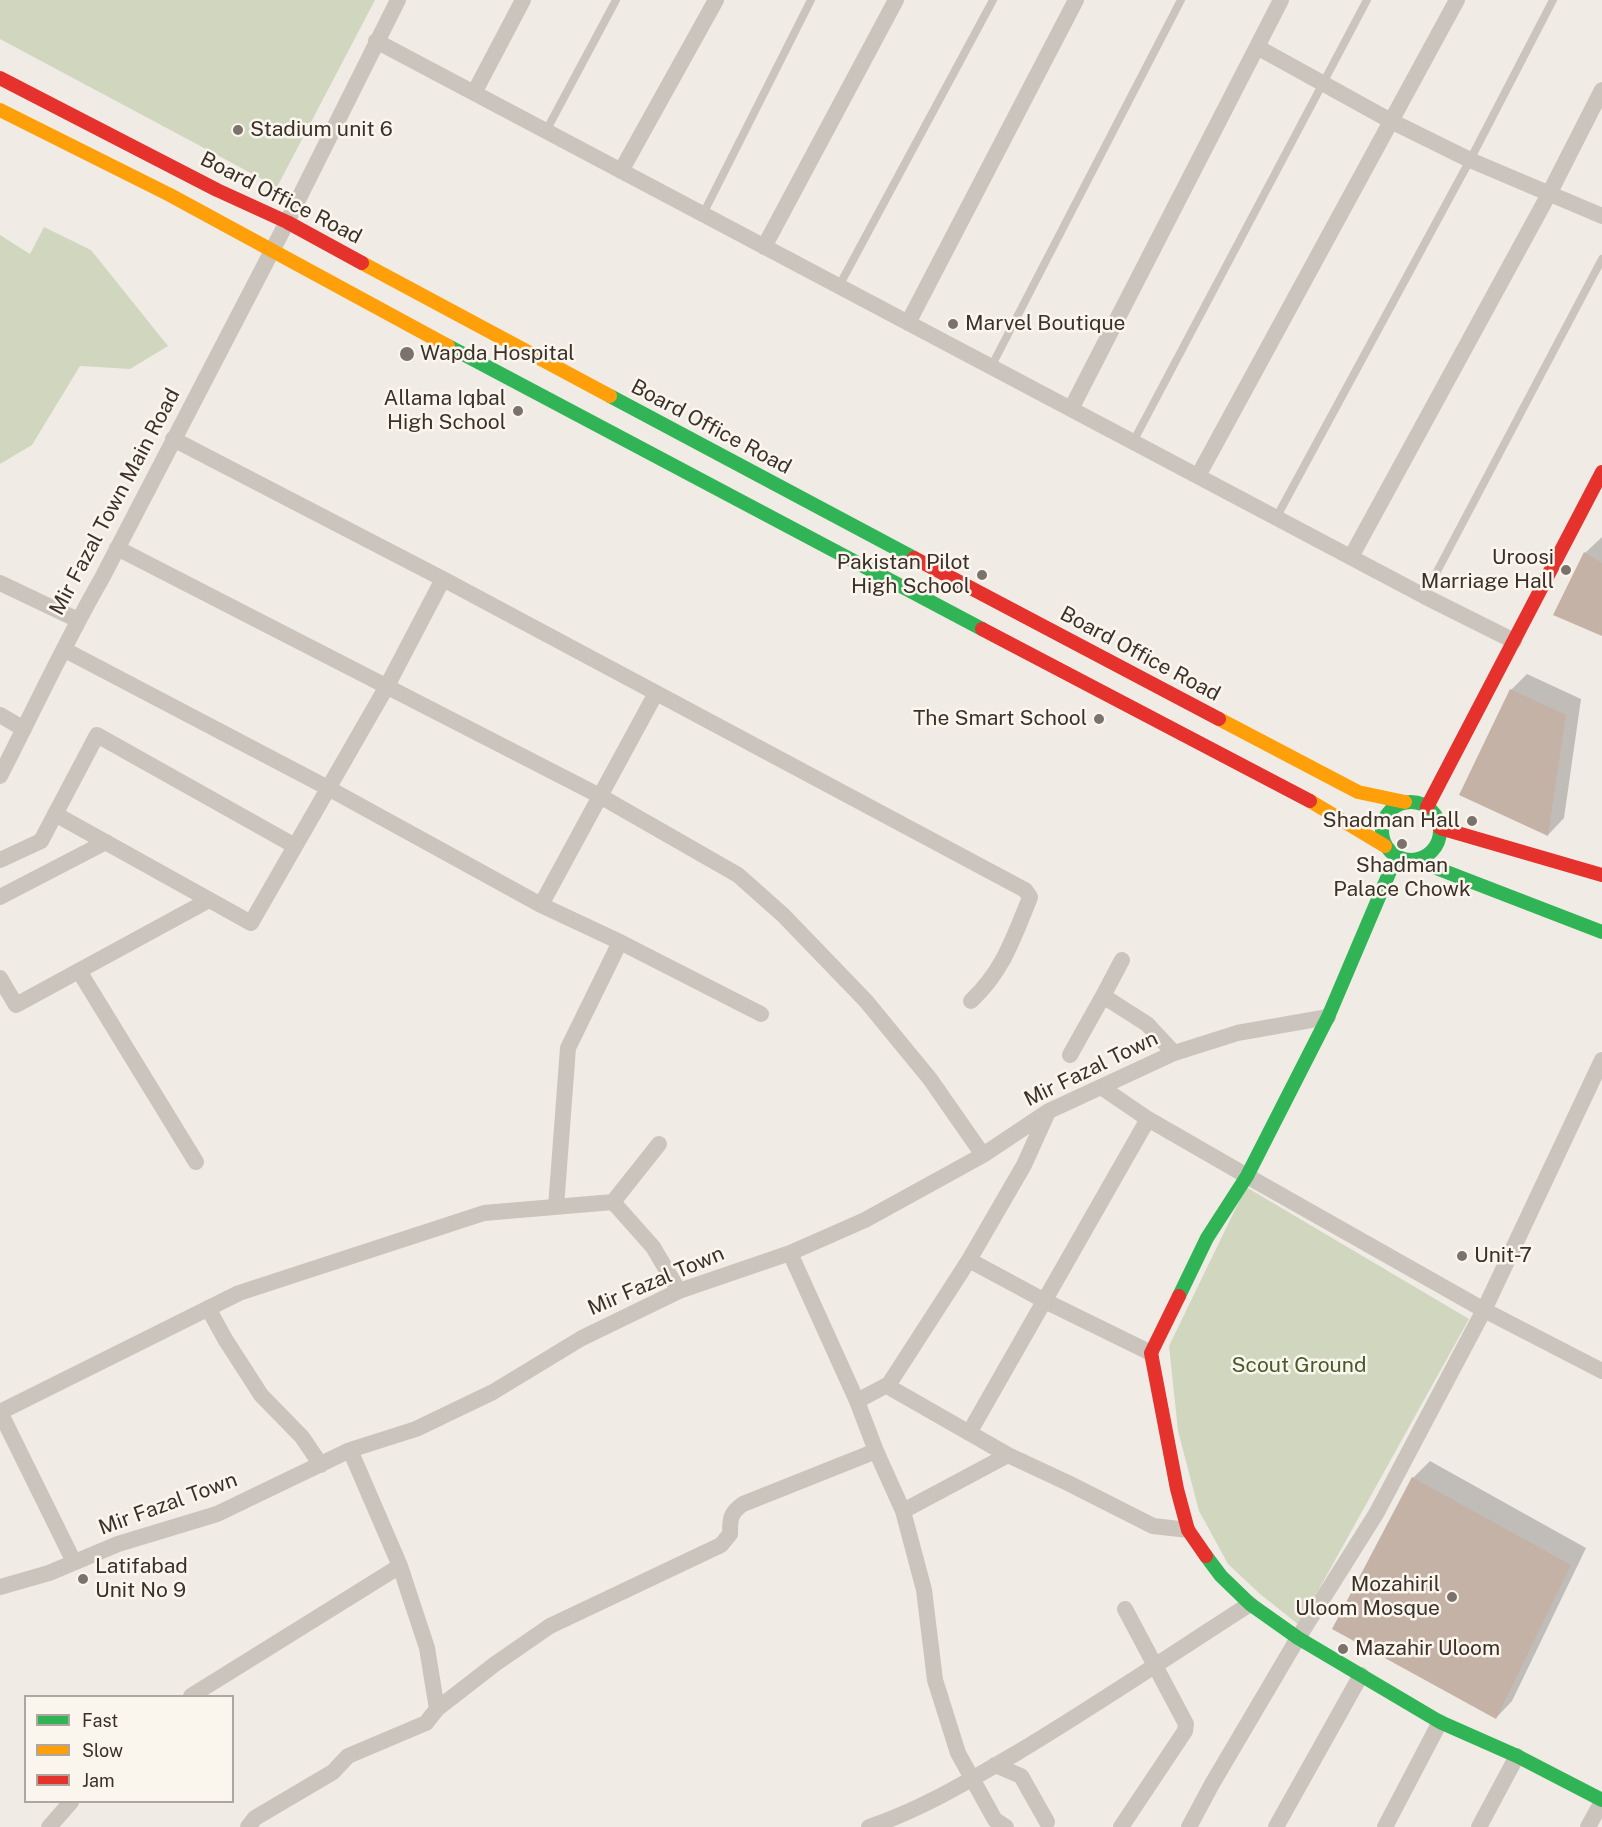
<!DOCTYPE html>
<html>
<head>
<meta charset="utf-8">
<style>
  body { margin:0 }
  #map { position:relative; width:1602px; height:1827px; overflow:hidden; background:#f0ece5; font-family:"Public Sans",sans-serif }
  canvas { display:block }
  .legend { position:absolute; left:24px; top:1695px; width:210px; height:108px; box-sizing:border-box; background:#fbf6ed; border:2px solid #aea79f; margin:0; padding:8px 10px; list-style:none; font-size:18px; color:#3b312a }
  .legend li { display:flex; align-items:center; gap:12px; height:30px }
  .legend b { width:30px; border:2px solid #aea79f }
</style>
</head>
<body>
<div id="map">
<canvas width="1602" height="1827"></canvas>
<ul class="legend">
<li><b style="height:8px;background:#30b455"></b>Fast</li>
<li><b style="height:8px;background:#ff9f0a"></b>Slow</li>
<li><b style="height:8px;background:#e5322d"></b>Jam</li>
</ul>
</div>
<script>
const c = document.querySelector('canvas').getContext('2d');
c.lineJoin = 'round';
function fillPath(path, color) {
  c.fillStyle = color;
  c.fill(path, 'evenodd');
}
function trace(path, color, width, dash) {
  c.strokeStyle = color;
  c.lineWidth = width;
  c.lineCap = dash ? 'butt' : 'round';
  c.setLineDash(dash || []);
  c.stroke(path);
}
function drawText(font, color, halo, rows, align = 'center') {
  c.font = font + ' "Public Sans",sans-serif';
  c.lineWidth = 5;
  c.setLineDash([]);
  c.textBaseline = 'middle';
  c.strokeStyle = halo;
  c.fillStyle = color;
  for (const [text, x, y, turn = 0] of rows) {
    c.save();
    c.translate(x, y);
    c.rotate((+turn || 0) * Math.PI / 180);
    c.textAlign = isNaN(turn) ? turn : align;
    if (halo) c.strokeText(text, 0, 0);
    c.fillText(text, 0, 0);
    c.restore();
  }
}
const green = new Path2D(`
  M0,0h375l-98,187 -277,-148z
  M44,227l47,23 77,96 -38,23 -50,-3 -48,79 -32,19v-229l30,19z
  M1246,1187l223,132 -170,306 -39,-31 -32,-30 -29,-53 -21,-80 -9,-85z`);
const shadow = new Path2D(`
  M1602,537v97l-17,-81z
  M1527,674l54,25 -17,119 -16,17 -37,-145z
  M1430,1461l156,87 -74,153 -16,17 -162,-89 79,-151z`);
const building = new Path2D(`
  M1584,552l18,11v73l-49,-21z
  M1510,689l56,26 -18,121 -89,-41z
  M1412,1477l159,88 -75,154 -164,-90z`);
const lane = new Path2D(`
  M546,131l70,-131
  M703,214l108,-214
  M839,286l154,-286
  M991,367l190,-367
  M1133,442l234,-442
  M1276,518l194,-358 83,-160
  M1424,596l178,-337`);
const street = new Path2D(`
  M376,41l1048,555 90,45
  M1257,47l134,74 79,39 132,56
  M474,93l49,-93
  M621,171l95,-171
  M764,247l132,-247
  M908,323l168,-323
  M1071,409l210,-409
  M173,439l270,140 582,311 5,7 -1,3c-16,39 -26,71 -58,101
  M1198,476l259,-476
  M117,548l483,248 138,79 45,40 83,86 64,78 53,76
  M1351,557l198,-363 53,-104
  M0,583l78,37
  M65,650l263,138 213,117
  M0,715l24,14
  M0,776c34,-66 65,-134 102,-198l185,-356 111,-222
  M55,814l196,109 136,-237 56,-107
  M0,860l41,-19 56,-106 198,111
  M0,897l106,-55
  M620,942l141,72
  M79,971l117,191
  M0,978l16,27 193,-105
  M1103,996l19,-36
  M1070,1055l33,-59 44,28 27,29
  M1101,1087l47,32 99,57 237,134 118,61
  M1048,1112l-24,53 -55,95 -80,124v3l119,68 60,28 85,43 35,4
  M613,1202l46,-58
  M556,1207l12,-159 52,-106 -79,-37 115,-212
  M790,1253l67,148 19,50 27,60 21,79 11,90 23,73 37,67 11,7
  M969,1260l76,41 106,52
  M208,1308l17,31 36,56 41,42 19,28
  M857,1401l32,-17
  M0,1412l239,-119 245,-80 129,-11 40,45 26,44
  M0,1412l74,150
  M969,1433l179,-314
  M350,1450l50,116 27,82 10,61 58,-45 55,-38 171,-81 9,-11c0,-15 0,-21 13,-30l133,-53
  M903,1511l105,-56
  M0,1587l49,-14 69,-29 99,-30 133,-64 66,-21 77,-37 89,-54 97,-47 111,-38 75,-33 118,-65 66,-44 125,-58 63,-20 91,-16
  M191,1696l209,-130
  M995,1765l26,11 26,46
  M49,1827l22,-25
  M248,1827l7,-9 78,-46 15,-16 78,-33 11,-14
  M869,1827c52,-17 99,-46 146,-73 80,-48 157,-100 235,-150
  M1121,1827l64,-96 1,-7 -61,-115
  M1189,1827l23,-43 86,-146 78,-124 108,-204 118,-250
  M1276,1827l85,-152
  M1385,1827l55,-105
  M1479,1827l38,-71
  M1588,1827l14,-25`);
const fast = new Path2D(`
  M448,346l534,283
  M610,396l304,162
  M1382 831a29 29 0 1 1 58 0a29 29 0 1 1-58 0Z
  M1418,861l184,71
  M1179,1296l28,-58 40,-62 81,-159 68,-160
  M1206,1556l15,20 29,28 48,34 142,84 77,34 85,44`);
const slow = new Path2D(`
  M0,110l170,85 278,151
  M362,263l248,133
  M1219,719l139,73 47,10
  M1310,801l75,45`);
const jam = new Path2D(`
  M0,78l217,112 70,32 75,41
  M914,558l305,161
  M982,629l328,172
  M1427,807l175,-335
  M1440,828l162,47
  M1179,1296l-28,57 26,136 11,41 18,26`);
const markers = [
  [238,130,6,"#7a726b"],
  [953,324,6,"#7a726b"],
  [407,354,8,"#7a726b"],
  [518,411,6,"#7a726b"],
  [1566,570,6,"#7a726b"],
  [982,575,6,"#7a726b"],
  [1099,719,6,"#7a726b"],
  [1472,821,6,"#7a726b"],
  [1402,844,6,"#7a726b"],
  [1462,1256,6,"#7a726b"],
  [83,1579,6,"#7a726b"],
  [1452,1597,6,"#7a726b"],
  [1343,1649,6,"#7a726b"]
];
const poiNames = [
  ["Stadium unit 6",250,130],
  ["Marvel Boutique",965,324],
  ["Wapda Hospital",420,354],
  ["Allama Iqbal",506,399,"right"],
  ["High School",506,423,"right"],
  ["Uroosi",1554,558,"right"],
  ["Marriage Hall",1554,582,"right"],
  ["Pakistan Pilot",970,563,"right"],
  ["High School",970,587,"right"],
  ["The Smart School",1087,719,"right"],
  ["Shadman Hall",1460,821,"right"],
  ["Shadman",1402,866,"center"],
  ["Palace Chowk",1402,890,"center"],
  ["Unit-7",1474,1256],
  ["Latifabad",95,1567],
  ["Unit No 9",95,1591],
  ["Mozahiril",1440,1585,"right"],
  ["Uloom Mosque",1440,1609,"right"],
  ["Mazahir Uloom",1355,1649]
];
const streetNames = [
  ["Board Office Road",281,198,27],
  ["Board Office Road",711,427,28],
  ["Mir Fazal Town Main Road",115,502,-62],
  ["Board Office Road",1140,654,28],
  ["Mir Fazal Town",1091,1069,-26],
  ["Mir Fazal Town",656,1281,-23],
  ["Mir Fazal Town",168,1504,-20]
];
const parkNames = [
  ["Scout Ground",1299,1366]
];
fillPath(green, '#d0d7be');
fillPath(shadow, '#0003');
fillPath(building, '#c5b2a6');
trace(lane, '#cac4bd', 8);
trace(street, '#cac4bd', 16);
trace(fast, '#30b455', 14);
trace(slow, '#ff9f0a', 14);
trace(jam, '#e5322d', 14);
for (const [x, y, r, color] of markers) {
  const dot = new Path2D();
  dot.arc(x, y, r, 0, 2 * Math.PI);
  c.fillStyle = color;
  c.fill(dot);
  trace(dot, '#fbf6ed', 2);
}
drawText('21px', '#3b312a', '#fbf6ed', poiNames, 'left');
drawText('21px', '#3b312a', '#fbf6ed', streetNames);
drawText('21px', '#465b2d', '#fbf6ed', parkNames);
</script>
</body>
</html>
